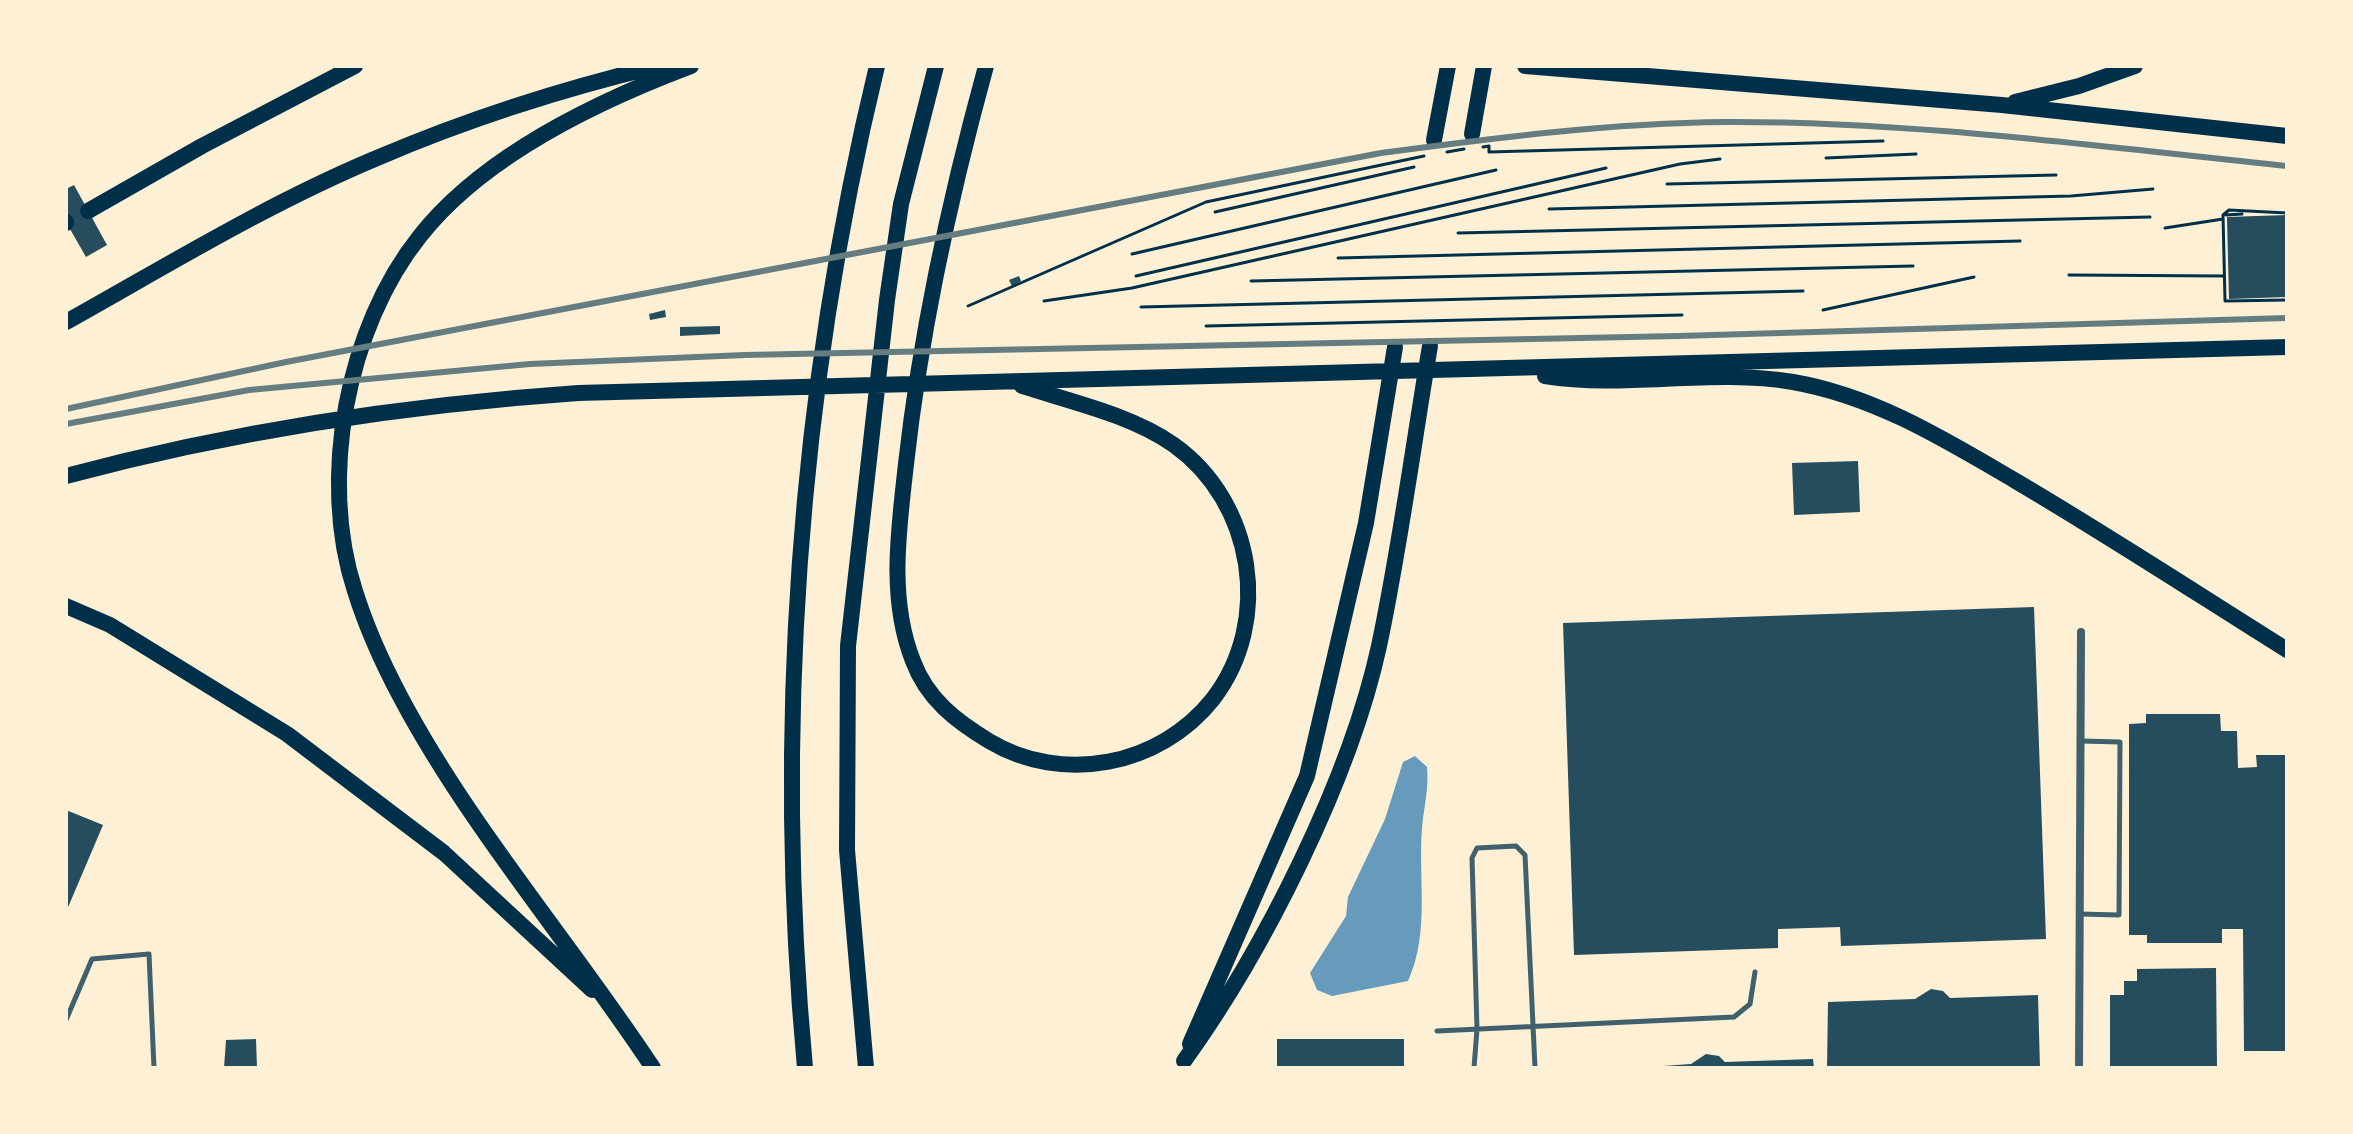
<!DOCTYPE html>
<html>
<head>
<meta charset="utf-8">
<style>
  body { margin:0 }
  #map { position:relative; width:2353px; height:1134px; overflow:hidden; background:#fdf0d5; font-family:"DejaVu Sans",sans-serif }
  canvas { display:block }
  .frame { position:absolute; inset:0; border:68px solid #fdf0d5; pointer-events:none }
</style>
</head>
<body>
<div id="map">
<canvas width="2353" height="1134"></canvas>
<div class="frame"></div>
</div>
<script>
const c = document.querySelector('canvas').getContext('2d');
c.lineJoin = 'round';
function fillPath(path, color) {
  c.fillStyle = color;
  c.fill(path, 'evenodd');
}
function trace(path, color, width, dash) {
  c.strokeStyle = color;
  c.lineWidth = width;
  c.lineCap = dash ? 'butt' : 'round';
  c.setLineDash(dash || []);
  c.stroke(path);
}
const water = new Path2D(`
  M1415,756l12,11c2,22 -3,39 -5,61 -4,52 8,105 -14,153l-76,15 -15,-6 -7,-17 36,-57 2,-19 37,-78 18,-57z`);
const building = new Path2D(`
  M74,185l33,60 -21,12 -20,-35v-33z
  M2287,215v82l-58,2 -2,-82z
  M1019,276l2,5 -9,5 -3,-6z
  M665,310l1,7 -16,3 -1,-6z
  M720,326v8l-40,2v-9z
  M1858,461l2,51 -66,3 -2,-52z
  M2034,607l12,332 -205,7 -1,-19 -62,2v19l-204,7 -11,-332z
  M2146,714h74l1,17h16l1,37 19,-1 -1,-12h31v296h-43l-1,-122h-21v14h-75v-8h-18v-211l17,-1z
  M66,810l37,15 -37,87z
  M2216,968l1,100h-107v-73h14v-14h13v-12z
  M1931,989l12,2 7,7 88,-3 2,73h-213l1,-66 87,-3z
  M256,1039l1,29h-33l2,-28z
  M1277,1039h127v29h-127z
  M1706,1054l13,2 6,6 88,-3 1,9h-179l56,-4z`);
const path = new Path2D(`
  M1483,147l6,-1v6l394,-11
  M1447,152l17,-3
  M1826,158l90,-4
  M1667,184l389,-9
  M1549,209l522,-13 82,-7
  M1215,212l199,-45
  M2287,213l-58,-3 -6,5 2,86 62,-1
  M2226,215l16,-1
  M2165,228l58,-9
  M1458,233l692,-16
  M1132,254l364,-84
  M1338,258l682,-17
  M2069,275l155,1
  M1136,276l470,-108
  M1251,281l662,-15
  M1044,301l88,-13 548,-124 40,-5
  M968,306l238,-104 218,-46
  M1141,307l662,-16
  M1823,310l151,-33
  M1206,326l476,-11`);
const service = new Path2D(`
  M2080,914l39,1 1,-173 -39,-1
  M66,1020l26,-61 57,-5 5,114
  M1437,1031l297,-14 16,-13 5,-32
  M1474,1068l3,-39 -5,-171 5,-10 39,-2 9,9 10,213`);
const minor = new Path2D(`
  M2079,1068l2,-436`);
const motorway = new Path2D(`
  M986,66c-36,131 -65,263 -80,398 -7,64 -18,134 7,197 14,38 43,60 76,80 73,44 171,25 224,-42 60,-78 41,-197 -39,-254 -43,-30 -102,-43 -152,-59
  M1525,66l477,39 285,31
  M2015,102l64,-16 56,-20
  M1472,134l12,-68
  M1434,140l14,-74
  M88,211l114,-65 153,-80
  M66,223v-1
  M66,322c102,-57 203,-119 311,-164 91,-39 185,-69 281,-92
  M1545,376c81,13 166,-8 248,6 81,14 151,57 221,98 92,54 182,113 273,170
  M66,476c168,-45 339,-71 512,-83l1709,-46
  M66,606l44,19 177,109 157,119 148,137
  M1190,1044l117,-268 59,-253 29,-176
  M1184,1061c80,-111 166,-282 195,-415 21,-99 34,-200 51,-300
  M653,1068c-81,-123 -185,-243 -253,-372 -17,-32 -34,-70 -45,-105 -37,-112 -8,-264 65,-355 63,-80 178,-135 271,-170
  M805,1068c-31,-334 -7,-676 72,-1002
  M866,1068l-19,-218 1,-204 39,-346 14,-96 35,-138`);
const rail = new Path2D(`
  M66,409l220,-47 1095,-209c114,-15 228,-30 344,-31 187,-1 376,25 562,44
  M66,424l183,-34 281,-26 215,-9 934,-19 608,-18`);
fillPath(water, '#669bbc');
fillPath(building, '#264d5e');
trace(path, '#003049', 3);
trace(service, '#3f606c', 5);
trace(minor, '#3f606c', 8);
trace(motorway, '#003049', 16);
trace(rail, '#657d81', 6);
</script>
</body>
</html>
